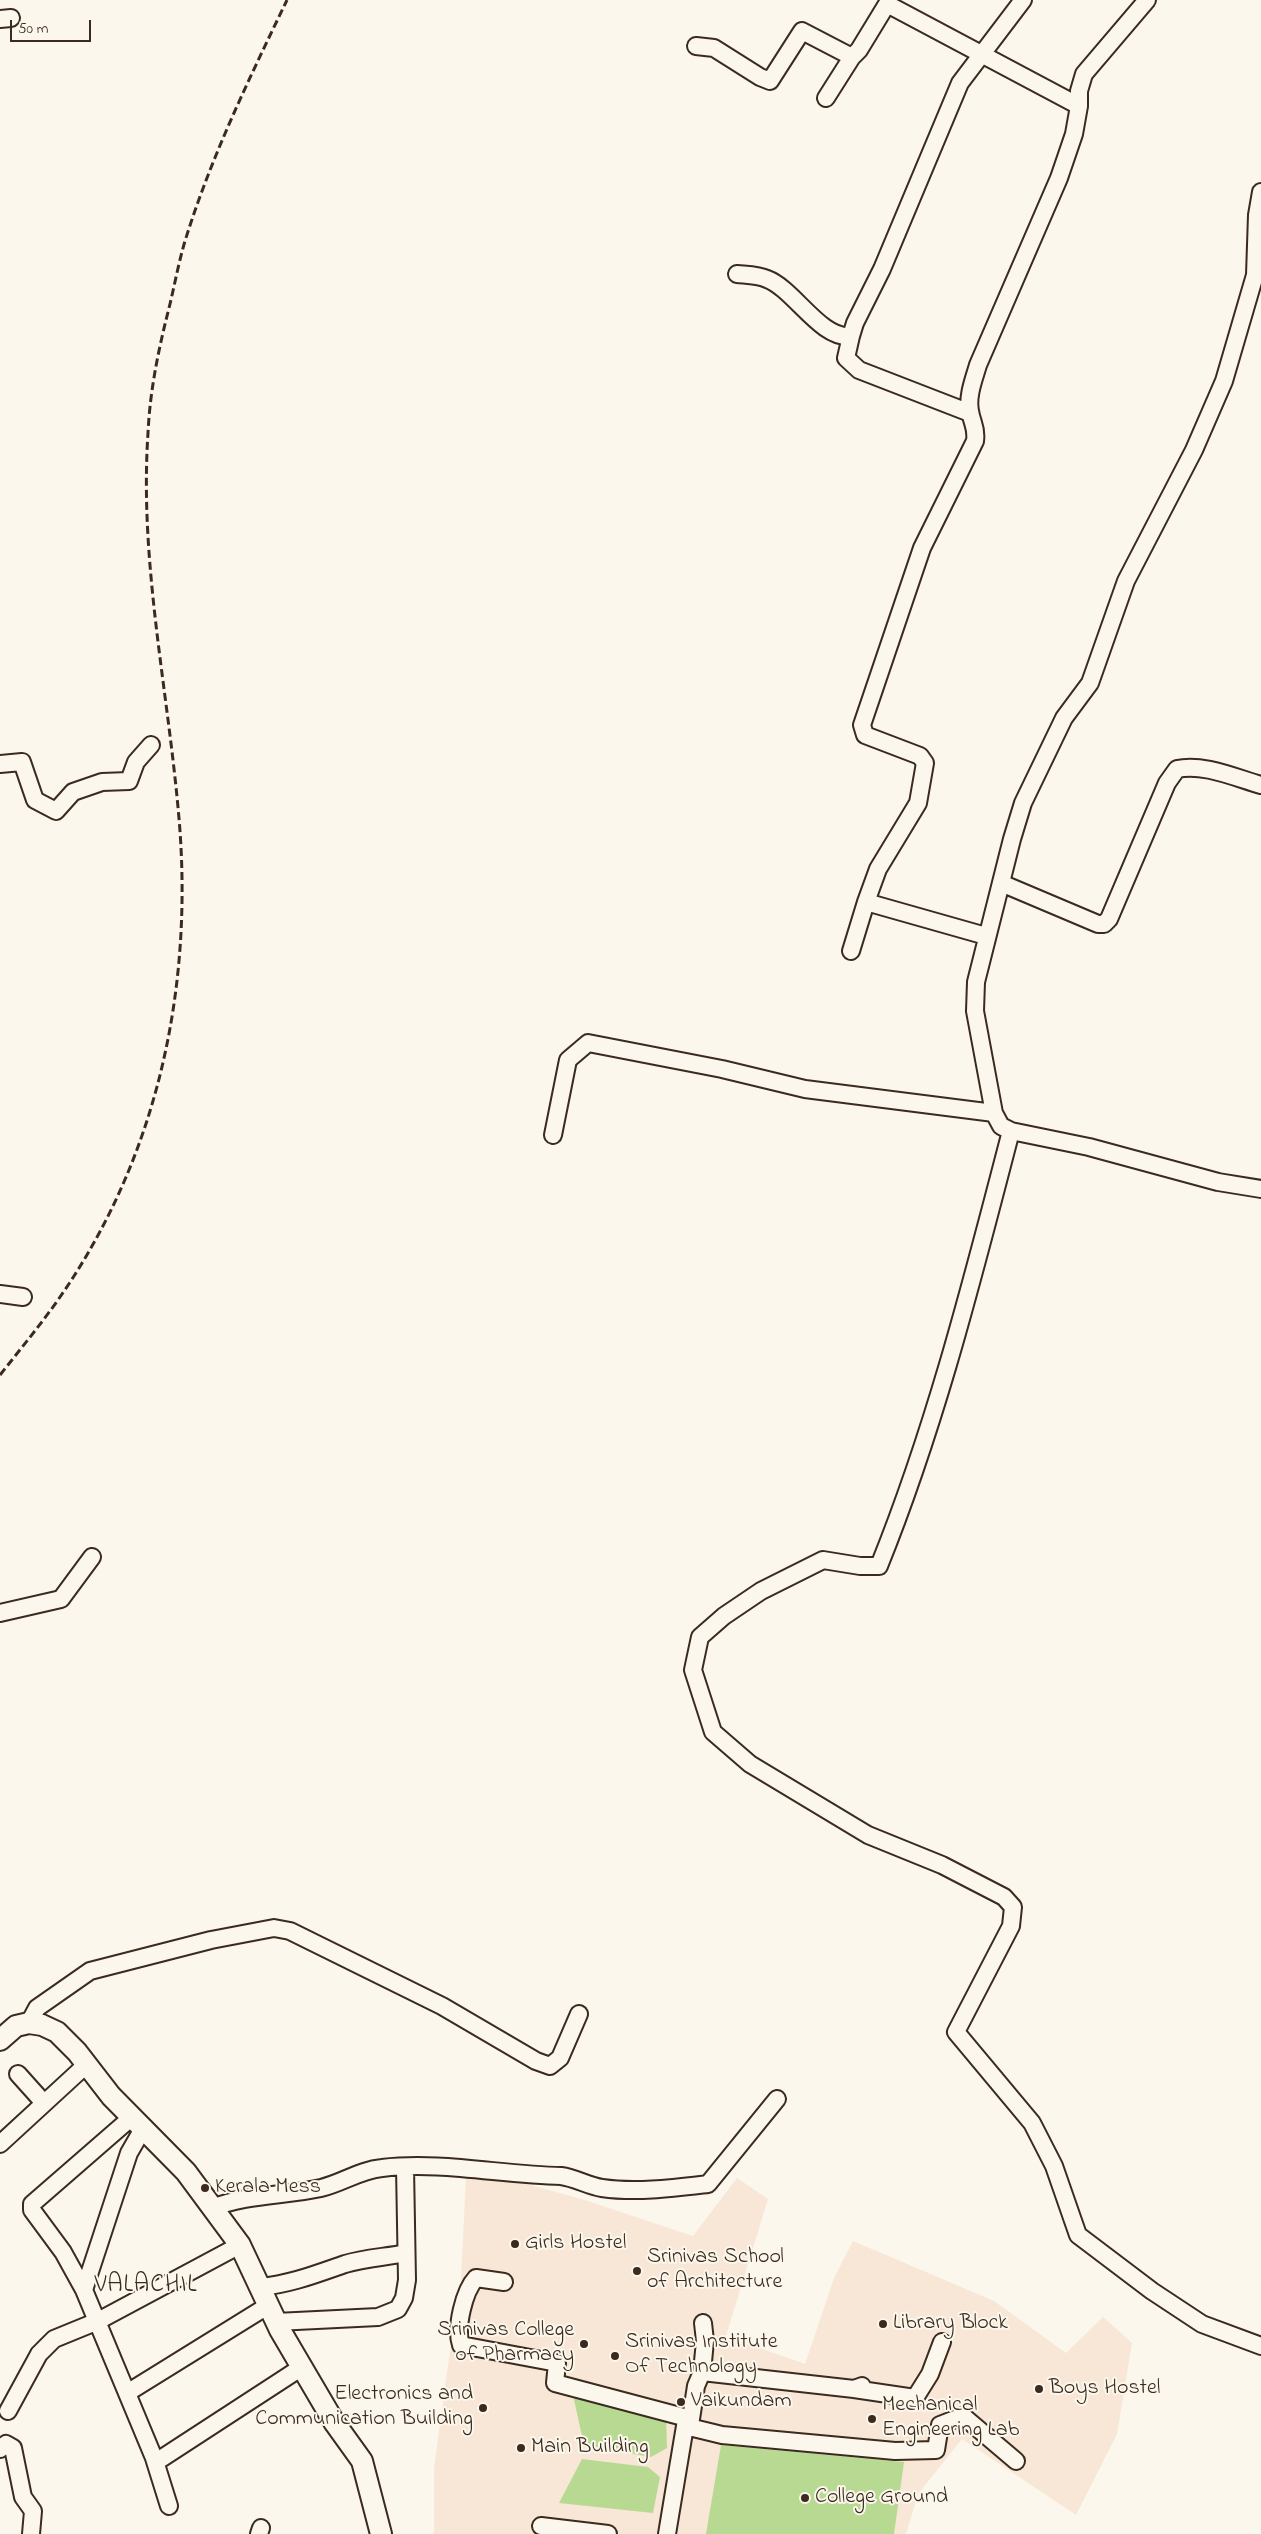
<!DOCTYPE html>
<html>
<head>
<meta charset="utf-8">
<style>
  body { margin:0 }
  #map { position:relative; width:1261px; height:2534px; overflow:hidden; background:#fbf7ec; font-family:"Indie Flower",sans-serif }
  canvas { display:block }
  .scale { position:absolute; left:10px; top:20px; width:81px; height:22px; box-sizing:border-box; border:2px solid #3b2a1e; border-top:0; padding-left:6px; font-size:15px; line-height:18px; white-space:nowrap; color:#3b2a1e; -webkit-text-stroke:4px #fbf7ec; paint-order:stroke }
</style>
</head>
<body>
<div id="map">
<canvas width="1261" height="2534"></canvas>
<div class="scale">50 m</div>
</div>
<script>
const c = document.querySelector('canvas').getContext('2d');
c.lineJoin = 'round';
function fillPath(path, color) {
  c.fillStyle = color;
  c.fill(path, 'evenodd');
}
function trace(path, color, width, dash) {
  c.strokeStyle = color;
  c.lineWidth = width;
  c.lineCap = dash ? 'butt' : 'round';
  c.setLineDash(dash || []);
  c.stroke(path);
}
function drawText(font, color, halo, rows, align = 'center') {
  c.font = font + ' "Indie Flower",sans-serif';
  c.lineWidth = 4;
  c.setLineDash([]);
  c.textBaseline = 'middle';
  c.strokeStyle = halo;
  c.fillStyle = color;
  for (const [text, x, y, turn = 0] of rows) {
    c.save();
    c.translate(x, y);
    c.rotate((+turn || 0) * Math.PI / 180);
    c.textAlign = isNaN(turn) ? turn : align;
    if (halo) c.strokeText(text, 0, 0);
    c.fillText(text, 0, 0);
    c.restore();
  }
}
const built = new Path2D(`
  M466,2177l44,2 78,22 105,35 44,-58 31,21 -42,137 79,28 29,-86 19,-37 141,60 72,52 37,-36 29,26 -15,91 -41,81 -114,-76 -44,55 -12,40h-472v-66l15,-110 11,-58z`);
const green = new Path2D(`
  M573,2395l93,19 1,34 -16,9 -67,-12z
  M721,2445l183,17 -10,72h-188z
  M582,2459l66,8 12,10 -7,36 -94,-10z`);
const minor = new Path2D(`
  M0,19l11,-1
  M696,46l18,2 46,29 10,4 32,-50 50,26 7,-7 28,-46 192,102
  M826,98l26,-41
  M1261,192l-4,23 -2,60 -31,106 -30,69 -68,131 -36,102 -26,35 -41,85 -11,36 -36,143 -1,29 19,102 7,13 10,5 78,16 129,35 43,7
  M737,274c9,1 21,1 30,5 27,10 54,61 84,57l4,-13 27,-54 78,-186 63,-83
  M851,336l-5,22 13,12 111,43
  M0,764l22,-2 13,38 21,11 17,-19 29,-10 27,-1 7,-19 15,-17
  M1001,883l97,41h6l5,-5 58,-136 10,-14c26,-6 59,9 84,16
  M986,936l-120,-34 12,-33 40,-66 7,-40 -5,-7 -55,-21 -3,-10 60,-177 53,-107c2,-14 -3,-17 -5,-30 -3,-15 4,-32 8,-46l81,-187 15,-44 5,-28v-15l5,-17 63,-74
  M851,951l15,-49
  M1011,1131c-38,146 -75,294 -132,435h-19l-37,-6 -62,31 -37,25 -24,21 -7,33 20,62 37,32 118,71 74,30 62,32 9,10 -2,19 -55,106 76,91 22,43 24,69 74,56 50,33 59,22
  M553,1135l15,-75 20,-17 134,26 83,20 189,24
  M0,1294l23,3
  M0,1613l61,-14 31,-42
  M29,2023l8,-15 53,-37 121,-31 63,-12 16,3 152,75 94,55 14,5 10,-8 19,-44
  M18,2074l26,29
  M132,2117l-100,87v6l31,42 21,38 70,168 15,48
  M0,2144l87,-80
  M212,2208c35,-14 72,-12 109,-20 21,-5 39,-18 61,-20 59,-7 120,7 179,8 15,2 27,10 41,12 34,5 72,0 106,-4l69,-85
  M504,2282l-28,-4c-12,13 -21,50 -15,67l96,18 -2,20 136,36 -6,7 -18,108
  M260,2287c31,-3 56,-13 85,-23 19,-6 42,-7 61,-11
  M84,2290l45,-137 15,-26
  M276,2322l102,-5 20,-8 6,-11 3,-18 -2,-113
  M702,2372l3,-31 -2,-18
  M854,2389l61,9 15,-24 12,-32
  M127,2393l142,-88
  M8,2411l31,-57 15,-15 44,-18 142,-76
  M691,2419l5,-33 6,-14 152,17 8,-3
  M685,2426l37,9 173,16 41,-1 4,-25 23,-9 53,45
  M0,2449l6,-5 7,4 10,49 10,14 -2,23
  M156,2462l146,-95
  M541,2526l67,8
  M259,2534l2,-6`);
const major = new Path2D(`
  M0,2040l16,-14 13,-3 13,2 15,7 20,20 34,44 75,76 54,73 40,85 54,92 28,39 19,73`);
const rail = new Path2D(`
  M0,1375c26,-33 52,-64 74,-99 85,-133 117,-288 106,-445 -10,-133 -41,-264 -32,-398 2,-44 11,-86 22,-129 5,-21 9,-43 15,-63 26,-84 64,-162 102,-241`);
const markers = [
  [205,2188,5,"#3b2a1e"],
  [515,2244,5,"#3b2a1e"],
  [637,2271,5,"#3b2a1e"],
  [883,2324,5,"#3b2a1e"],
  [584,2344,5,"#3b2a1e"],
  [615,2356,5,"#3b2a1e"],
  [1039,2389,5,"#3b2a1e"],
  [681,2402,5,"#3b2a1e"],
  [483,2408,5,"#3b2a1e"],
  [872,2419,5,"#3b2a1e"],
  [521,2448,5,"#3b2a1e"],
  [805,2498,5,"#3b2a1e"]
];
const poiNames = [
  ["Kerala Mess",215,2188],
  ["Girls Hostel",525,2244],
  ["Srinivas School",647,2258],
  ["of Architecture",647,2283],
  ["Library Block",893,2324],
  ["Srinivas College",574,2331,"right"],
  ["of Pharmacy",574,2356,"right"],
  ["Srinivas Institute",625,2343],
  ["Of Technology",625,2368],
  ["Boys Hostel",1049,2389],
  ["Electronics and",473,2395,"right"],
  ["Communication Building",473,2420,"right"],
  ["Vaikundam",691,2402],
  ["Mechanical",882,2406],
  ["Engineering Lab",882,2431],
  ["Main Building",531,2448],
  ["College Ground",815,2498]
];
const quarterNames = [
  ["VALACHIL",146,2287]
];
fillPath(built, '#f8e7d6');
fillPath(green, '#b8d992');
trace(minor, '#3b2a1e', 20);
trace(major, '#3b2a1e', 24);
trace(minor, '#fbf7ec', 16);
trace(major, '#fbf7ec', 20);
trace(rail, '#3b2a1e', 3, [8, 4]);
for (const [x, y, r, color] of markers) {
  const dot = new Path2D();
  dot.arc(x, y, r, 0, 2 * Math.PI);
  c.fillStyle = color;
  c.fill(dot);
  trace(dot, '#fbf7ec', 2);
}
drawText('22px', '#3b2a1e', '#fbf7ec', poiNames, 'left');
c.letterSpacing = '1px';
drawText('25px', '#3b2a1e', '#fbf7ec', quarterNames);
c.letterSpacing = '0px';
</script>
</body>
</html>
